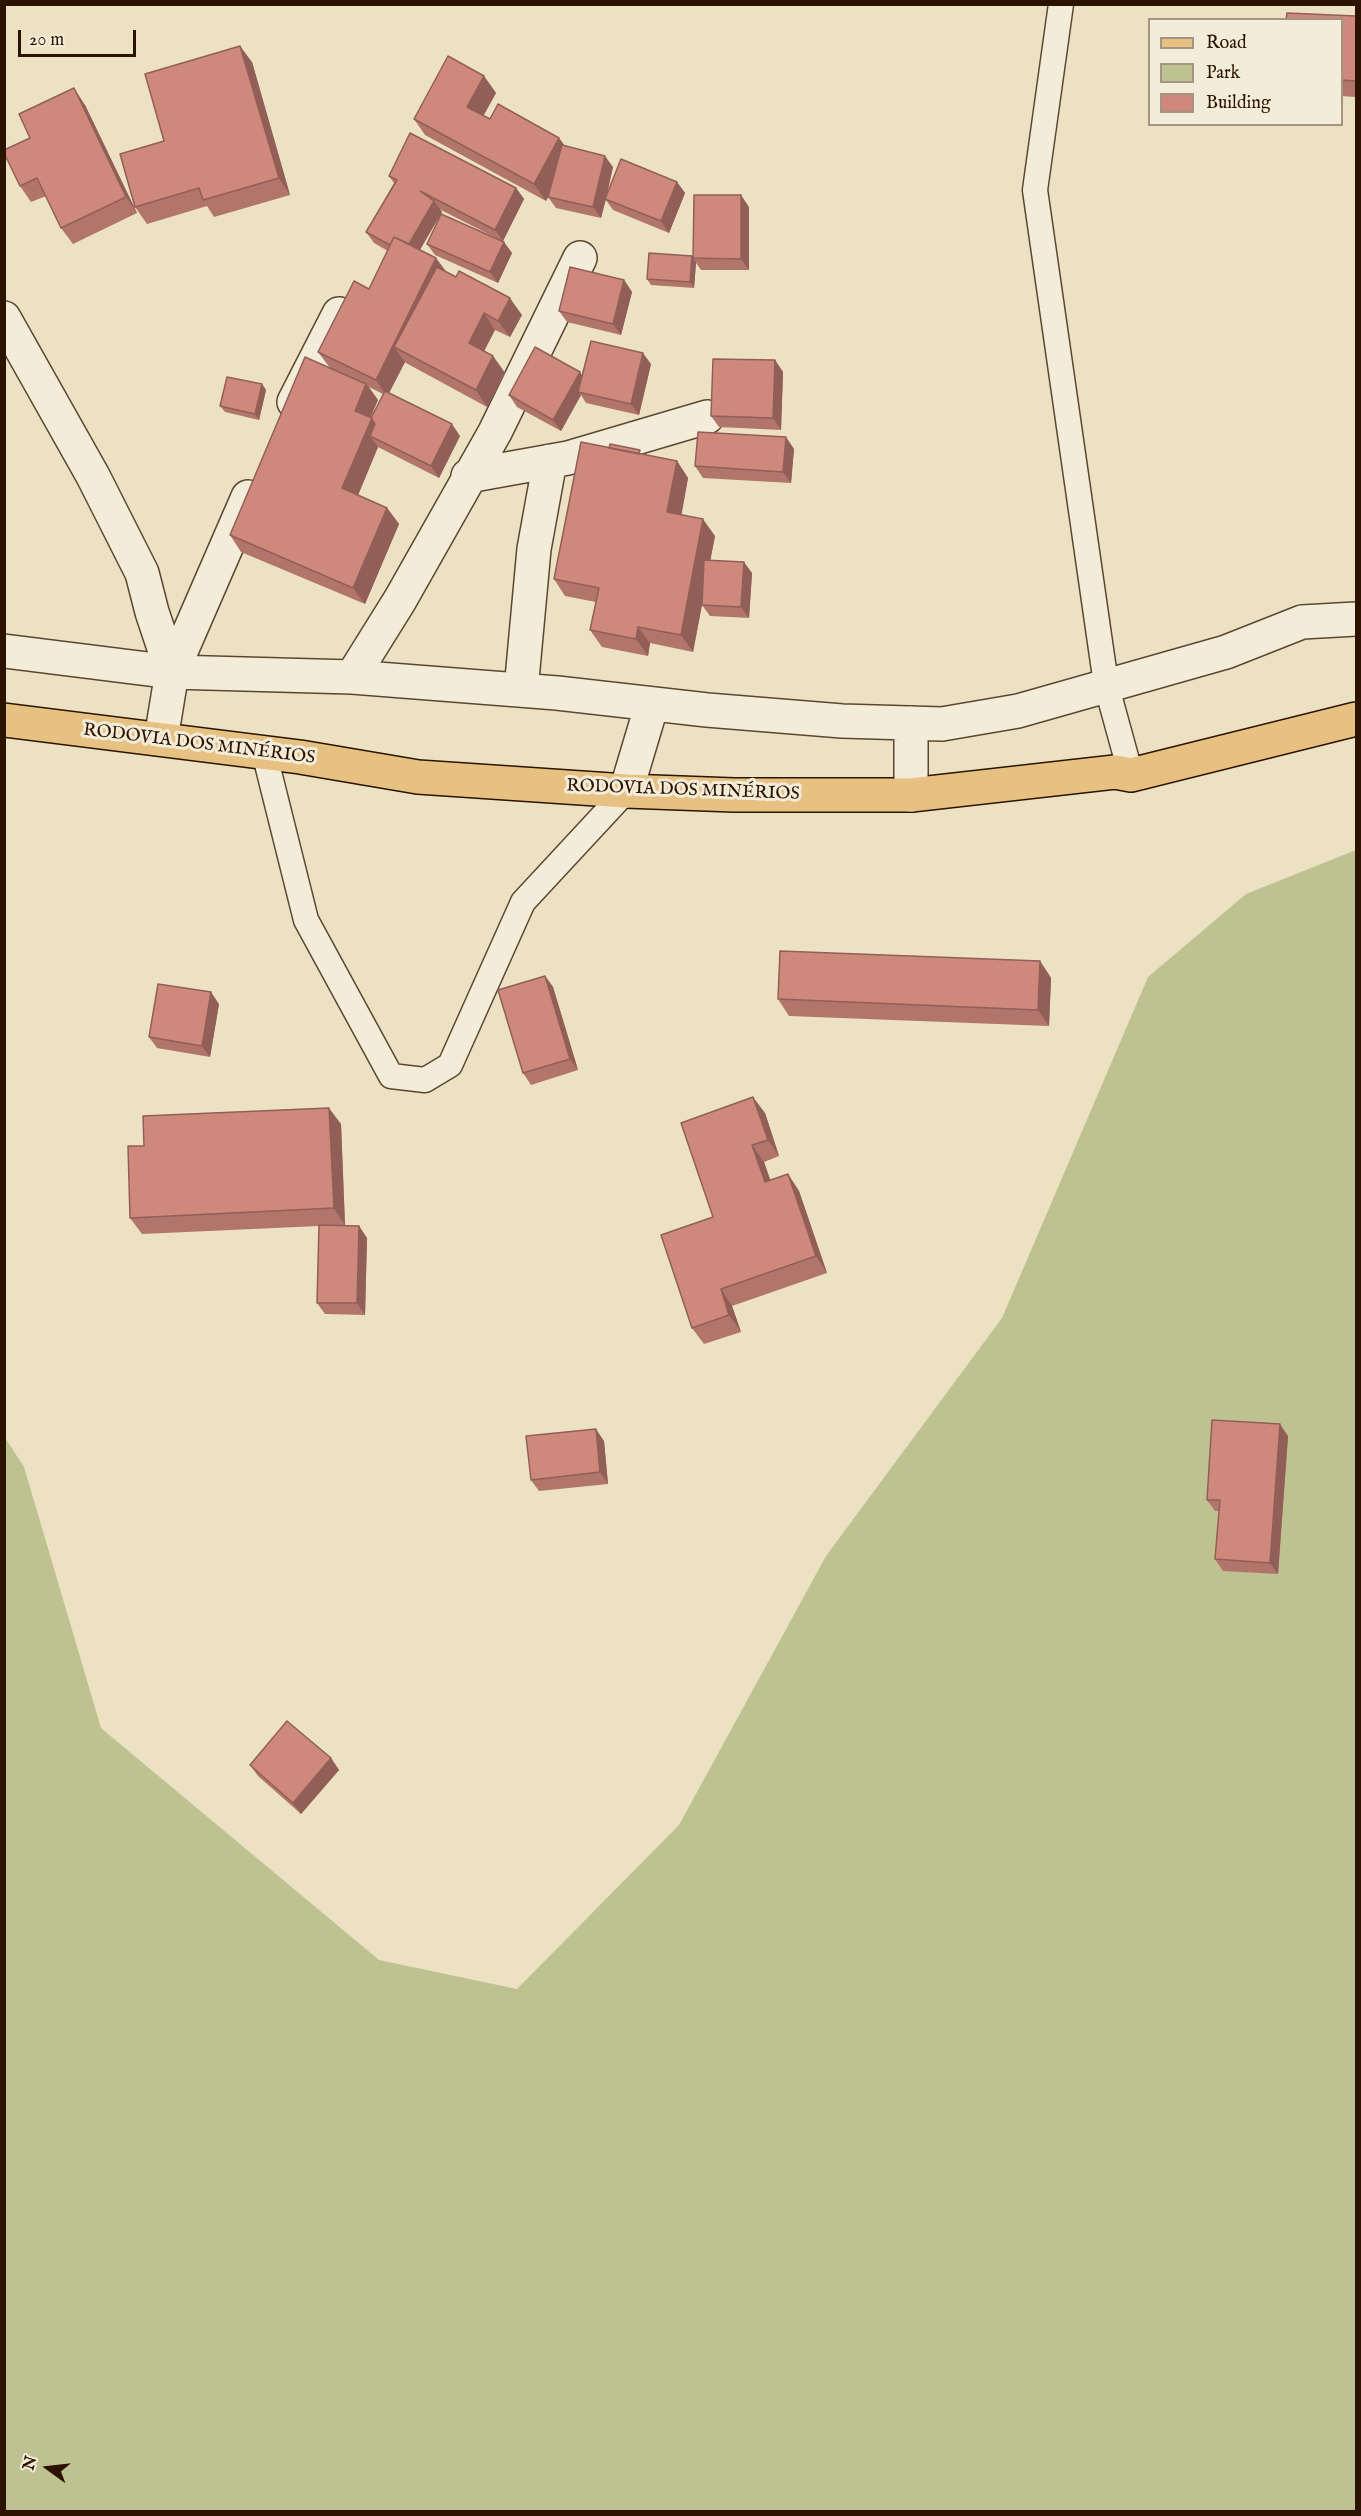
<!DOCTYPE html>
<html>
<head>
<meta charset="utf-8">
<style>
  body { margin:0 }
  #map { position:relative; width:1361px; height:2516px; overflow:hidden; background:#ece2c3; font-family:"IM FELL English",serif }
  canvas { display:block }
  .frame { position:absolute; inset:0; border:6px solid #2b1300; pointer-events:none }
  .legend { position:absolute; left:1148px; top:18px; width:195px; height:108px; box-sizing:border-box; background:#f3ecd8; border:2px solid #a39582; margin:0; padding:8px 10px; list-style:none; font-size:18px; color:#2b1300 }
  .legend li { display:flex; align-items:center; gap:12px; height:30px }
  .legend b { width:30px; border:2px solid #a39582 }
  .north { position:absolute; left:18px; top:2438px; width:60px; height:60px; -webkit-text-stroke:4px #f3ecd8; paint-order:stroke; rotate:285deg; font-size:16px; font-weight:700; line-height:24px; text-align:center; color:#2b1300 }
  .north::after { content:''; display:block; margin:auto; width:21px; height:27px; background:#2b1300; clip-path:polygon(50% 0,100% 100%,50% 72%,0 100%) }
  .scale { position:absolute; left:18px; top:30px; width:118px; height:27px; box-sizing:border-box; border:3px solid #2b1300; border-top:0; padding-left:8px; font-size:18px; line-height:21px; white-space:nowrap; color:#2b1300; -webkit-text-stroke:4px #f3ecd8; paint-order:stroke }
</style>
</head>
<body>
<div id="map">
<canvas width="1361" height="2516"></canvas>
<div class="frame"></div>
<ul class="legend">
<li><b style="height:8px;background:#e6c182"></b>Road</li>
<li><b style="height:16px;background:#bdc290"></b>Park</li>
<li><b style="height:16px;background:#cf887c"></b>Building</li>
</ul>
<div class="north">N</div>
<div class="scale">20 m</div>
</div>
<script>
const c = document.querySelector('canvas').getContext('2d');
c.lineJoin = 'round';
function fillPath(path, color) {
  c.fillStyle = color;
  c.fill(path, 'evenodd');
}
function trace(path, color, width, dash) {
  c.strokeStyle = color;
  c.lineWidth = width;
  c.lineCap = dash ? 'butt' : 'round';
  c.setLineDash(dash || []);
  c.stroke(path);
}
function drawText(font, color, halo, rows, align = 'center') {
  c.font = font + ' "IM FELL English",serif';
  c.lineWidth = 6;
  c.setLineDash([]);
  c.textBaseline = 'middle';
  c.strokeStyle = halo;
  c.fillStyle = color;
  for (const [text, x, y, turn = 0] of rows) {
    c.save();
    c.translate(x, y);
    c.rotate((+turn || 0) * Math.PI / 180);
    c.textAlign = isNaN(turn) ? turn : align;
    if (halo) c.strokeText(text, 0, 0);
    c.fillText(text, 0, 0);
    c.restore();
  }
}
const green = new Path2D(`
  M1356,850v1661h-1351l-1,-1075 20,31 77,261 278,232 138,29 162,-164 147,-269 176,-238 146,-341 98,-83z`);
const lane = new Path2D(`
  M1061,4l-26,186 71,494 25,91
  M264,752l42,168 85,156 34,4 25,-15 73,-163 103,-111`);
const street = new Path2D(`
  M4,318l89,158 49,97 10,39 20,60
  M294,402l45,-88
  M468,476l100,-18 139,-41
  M4,651l168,21 180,5 205,16 150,17 135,11 100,3 76,-13 208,-59 76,-30 54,-3
  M352,677l48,-77 95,-168 85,-174
  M521,690l13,-141 16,-88
  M911,723v72
  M161,739l11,-67 76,-175
  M626,791l26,-87`);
const primary = new Path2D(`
  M4,720l296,37 118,20 208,14 108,4h177l204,-23 16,3 225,-56`);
const wall = new Path2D(`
  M1356,16v81l-15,-1v-76z
  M252,62l38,133 -76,22 -7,-11 -60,18 -12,-17 29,-66z
  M484,76l12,17 -13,23 7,3 69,19 6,8 48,21 -6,28 70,-13 8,11 -16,40 -56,-23 -7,-10 -5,18 -45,-10 -8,-11 -2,4 -121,-66 -11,-16z
  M85,105l52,108 -64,31 -12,-16 -15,-32 -15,6 -11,-16 10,-48z
  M389,176l127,12 8,11 -21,42 9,12 -14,30 -63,-28 -8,-11 73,-4 -61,-31 3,3 -22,38 27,23 75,42 -12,22 -15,-7 -11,21 9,5 12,17 -18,34 -81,-44 -1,-1 -16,31 71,43 -21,42 -61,-31 -20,48 29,13 12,16 -34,80 -124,-52 -11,-17 100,-167 -12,-16 51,-63 19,-38 -14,-8 -8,-11 28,-49zM369,387l14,7 -12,24h-1l8,-18z
  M749,207v63h-48l-5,-7 -2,25 -43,-3 -4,-6 46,-21z
  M624,280l8,12 -11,43 -54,-13 -8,-11z
  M775,360l8,12 -2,58 -62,-3 -8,-11z
  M651,364l-12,51 -53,-12 -5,-8 -20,36 -44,-24 -8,-12 73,-19z
  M262,384l4,6 -7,30 -34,-8 -5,-6z
  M794,449l-3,34 -88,-5 -8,-12z
  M643,455l34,6 11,17 -7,37 34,21 -5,24 42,13 -3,45 -39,-2 -8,-11 -9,47 -43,-9 -2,13 -46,-9 -12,-17 6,-28 -31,-6 -11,-17z
  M1040,961l11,17 -2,48 -260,-10 -11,-17z
  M545,976l8,11 25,83 -47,15 -8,-12z
  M219,1004l-9,53 -53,-9 -8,-11z
  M765,1113l14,43 -15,6 6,18 18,-6 11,17 28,82 -95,33 9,26 -37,12 -12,-16 21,-111z
  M341,1124l4,101 -15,1h29l8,12 -2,77 -40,-1 -8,-11 2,-77 -177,8 -12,-16 14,-72z
  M1288,1436l-10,138 -55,-3 -8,-12 4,-48h-4l-8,-11z
  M604,1441l4,43 -69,7 -8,-11z
  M331,1758l8,12 -38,44 -43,-38 -8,-11z`);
const shadedWall = new Path2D(`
  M240,46l12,16 38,133 -11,-17z
  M484,76l12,17 -17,31 -12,-17z
  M74,88l11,17 52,108 -11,-16z
  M559,138l12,17 -25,46 -12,-17z
  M605,156l8,11 -12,51 -8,-11z
  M677,182l8,11 -16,40 -8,-12z
  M516,188l8,11 -21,42 -8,-11z
  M741,195l8,12v63l-8,-11z
  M434,201l8,11 -27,46 -7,-11z
  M504,242l8,11 -14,30 -8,-11z
  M692,256l4,7 -2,25 -4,-6z
  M436,258l12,16 -54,73 11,15 -18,35 -11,-17z
  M624,280l8,12 -11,43 -8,-11z
  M510,298l12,17 -12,22 -12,-16z
  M484,313l11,17 -15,29 -11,-16z
  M643,353l8,11 -12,51 -8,-11z
  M493,356l12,17 -18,34 -11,-17z
  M775,360l8,12 -2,58 -8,-12z
  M580,372l8,12 -10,8 3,3 -20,36 -8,-11z
  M262,384l4,6 -7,30 -4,-6z
  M366,384l12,16 -12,28 -11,-17z
  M372,418l11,17 -13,1 8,11 -24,58 -12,-17z
  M452,424l8,12 -21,42 -8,-12z
  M786,437l8,12 -3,34 -8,-11z
  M677,461l11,17 -9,51 -12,-17z
  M387,508l12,16 -34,80 -12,-16z
  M703,519l12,17 -22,116 -12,-17z
  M744,562l8,11 -3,45 -8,-11z
  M638,627l12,16 -2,13 -12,-17z
  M1040,961l11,17 -2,48 -11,-16z
  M545,976l8,11 25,83 -8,-11z
  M211,992l8,12 -9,53 -8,-11z
  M753,1097l12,16 14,43 -11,-16z
  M329,1108l12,16 4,101 -11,-17z
  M752,1145l12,17 13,37 -12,-17z
  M788,1174l11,17 28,82 -11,-17z
  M359,1226l8,12 -2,77 -8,-12z
  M721,1289l11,17 9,26 -12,-17z
  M1280,1424l8,12 -10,138 -8,-11z
  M596,1429l8,12 4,43 -8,-12z
  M331,1758l8,12 -38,44 -8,-11z`);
const building = new Path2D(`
  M1287,13l69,3v65l-15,-1v-60h-55z
  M240,46l39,132 -76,22 -4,-12 -64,19 -15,-53 44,-13 -19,-67z
  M448,56l36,20 -17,31 23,12 8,-15 61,34 -25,46 -120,-65z
  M74,88l52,109 -65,31 -24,-50 -17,8 -16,-33v-3l26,-12 -11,-24z
  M410,133l106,55 -21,42 -75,-39 14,10 -25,43 -15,-7 -4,8 -24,-13 31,-52 -8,-4z
  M562,145l43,11 -12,51 -45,-10z
  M621,159l56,23 -16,39 -56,-22z
  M694,195h47v64l-48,-1z
  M441,214l63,28 -14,30 -63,-28z
  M394,237l42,21 -60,122 -58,-28 36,-71 15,8z
  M649,253l43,3 -2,26 -43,-3z
  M437,267l19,10 3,-6 51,27 -12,23 -14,-8 -15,30 24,13 -17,34 -82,-43z
  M570,267l54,13 -11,44 -54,-13z
  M591,341l52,12 -12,51 -53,-12z
  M535,347l45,25 -27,48 -44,-25z
  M305,357l61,27 -11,27 17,7 -30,70 45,20 -34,80 -123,-53z
  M713,359l62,1 -2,58 -62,-2z
  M227,377l35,7 -7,30 -35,-8z
  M385,391l67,33 -21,42 -61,-30 5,-12 -4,-6z
  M698,432l88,5 -3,35 -88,-6z
  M581,442l96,19 -10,51 36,7 -22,116 -43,-8 -2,12 -46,-9 9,-42 -45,-9z
  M610,444l30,6 -1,4 -30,-6z
  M704,560l40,2 -3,45 -39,-2z
  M780,951l260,10 -2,49 -260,-11z
  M545,976l25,83 -47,14 -25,-83z
  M158,984l53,8 -9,54 -53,-9z
  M753,1097l15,43 -16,5 13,37 23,-8 28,82 -95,33 8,26 -37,13 -31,-93 52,-18 -32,-94z
  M329,1108l5,100 -204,10 -2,-72h16l-1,-30z
  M319,1225l40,1 -2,77h-40z
  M1212,1420l68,4 -10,139 -55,-4 5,-59h-13z
  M596,1429l4,43 -69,8 -5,-44z
  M287,1721l44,37 -38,45 -43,-38z`);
const streetNames = [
  ["RODOVIA DOS MINÉRIOS",199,745,7],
  ["RODOVIA DOS MINÉRIOS",683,791,2]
];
fillPath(green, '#bdc290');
trace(lane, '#5b4731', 27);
trace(street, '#5b4731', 36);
trace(primary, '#2b1300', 36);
trace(lane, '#f3ecd8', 24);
trace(street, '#f3ecd8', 33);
trace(primary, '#e6c182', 33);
fillPath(wall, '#b2756b');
fillPath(shadedWall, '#915f57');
fillPath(building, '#cf887c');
trace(building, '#915f57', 1.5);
drawText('18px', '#2b1300', '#f3ecd8', streetNames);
</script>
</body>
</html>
